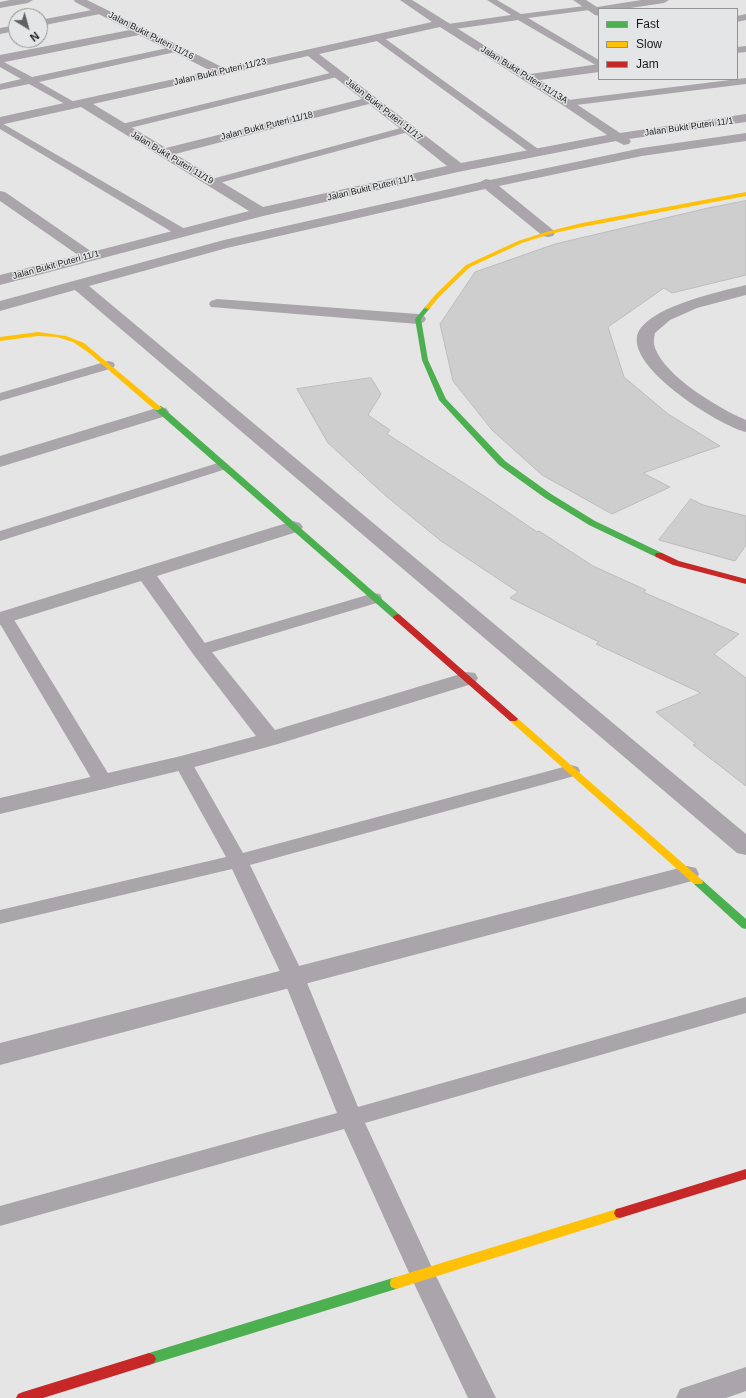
<!DOCTYPE html>
<html>
<head>
<meta charset="utf-8">
<style>
  body { margin:0 }
  #map { position:relative; width:746px; height:1398px; overflow:hidden; background:#e5e5e5; font-family:Arial,sans-serif }
  canvas { display:block }
  .legend { position:absolute; left:598px; top:8px; width:140px; height:72px; box-sizing:border-box; background:#e4e5e6; border:1px solid #929394; margin:0; padding:5px 7px; list-style:none; font-size:12px; color:#181919 }
  .legend li { display:flex; align-items:center; gap:8px; height:20px }
  .legend b { width:20px; border:1px solid #929394 }
  .north { position:absolute; left:8px; top:8px; width:40px; height:40px; box-sizing:border-box; background:#e4e5e6; border:1px solid #929394; border-radius:50%; rotate:143deg; font-size:11px; font-weight:700; line-height:16px; text-align:center; color:#181919 }
  .north::after { content:''; display:block; margin:auto; width:14px; height:18px; background:#606060; clip-path:polygon(50% 0,100% 100%,50% 72%,0 100%) }
</style>
</head>
<body>
<div id="map">
<canvas width="746" height="1398"></canvas>
<ul class="legend">
<li><b style="height:5px;background:#4caf50"></b>Fast</li>
<li><b style="height:5px;background:#ffc107"></b>Slow</li>
<li><b style="height:5px;background:#c62828"></b>Jam</li>
</ul>
<div class="north">N</div>
</div>
<script>
const c = document.querySelector('canvas').getContext('2d');
c.lineJoin = 'round';
function fillPath(path, color) {
  c.fillStyle = color;
  c.fill(path, 'evenodd');
}
function trace(path, color, width, dash) {
  c.strokeStyle = color;
  c.lineWidth = width;
  c.lineCap = dash ? 'butt' : 'round';
  c.setLineDash(dash || []);
  c.stroke(path);
}
function drawText(font, color, halo, rows, align = 'center') {
  c.font = font + ' Arial,sans-serif';
  c.lineWidth = 3;
  c.setLineDash([]);
  c.textBaseline = 'middle';
  c.strokeStyle = halo;
  c.fillStyle = color;
  for (const [text, x, y, turn = 0] of rows) {
    c.save();
    c.translate(x, y);
    c.rotate((+turn || 0) * Math.PI / 180);
    c.textAlign = isNaN(turn) ? turn : align;
    if (halo) c.strokeText(text, 0, 0);
    c.fillText(text, 0, 0);
    c.restore();
  }
}
const building = new Path2D(`
  M746,201v74l-74,18 -8,-5 -56,39 16,50 44,37 52,32 -77,27 27,14 -58,27 -70,-39 -50,-45 -39,-49 -13,-57 35,-52 80,-28 153,-36z
  M371,378l10,16 -13,21 22,15 -3,4 97,62 53,36 2,-1 54,35 53,24 -3,2 96,42 -25,20 32,24v108l-53,-41 3,-1 -40,-32 45,-19 -105,-49 3,-2 -89,-44 8,-6 -77,-51 -55,-45 -58,-53 -31,-54z
  M691,499l12,6 43,11v29l-11,16 -76,-21z`);
const lane = new Path2D(`
  M487,0h10l24,14 72,-9 1,2 -1,2 -3,1 -62,8 71,42v7l-81,-47 -70,10 -5,-3 5,-3 63,-9z
  M102,8l4,3 -1,2 -65,13v-6z
  M746,14v6l-9,2v-6z
  M16,25v6l-16,3v-6z
  M377,34l3,1 161,116 1,2 -1,2h-8l-159,-116 -2,-2z
  M177,46l3,1 2,2 -2,2 -141,31 37,21 1,2 -5,3 -43,-24 -29,6v-6l21,-5 -21,-12v-7l32,17z
  M338,71l5,3 -2,2 -219,54 -5,-3 1,-2z
  M746,78v6l-178,22 -5,-3 5,-3z
  M0,122l185,107 2,3 -2,3h-8l-177,-106z
  M408,126l4,1 1,2 -1,2 -200,54 -6,-3 2,-2z
  M108,361l5,1 2,3 -2,3 -113,33v-8z
  M221,462l5,1 2,3 -2,3 -226,72v-10z
  M374,593l6,1 2,4 -2,4 -174,52 -6,1 -6,-1 -3,-4 3,-4z
  M5,613l6,1 2,4 101,165 -3,4 -7,2 -7,-2 -3,-4 -94,-159v-10z
  M183,757l7,2 2,4 51,90 328,-88 7,2 2,4 -2,4 -328,90 55,113 53,129 388,-110v16l-381,110 70,151 61,124h-28l-58,-123 -66,-146 -344,97v-20l337,-93 -54,-135 -51,-109 -232,55v-14l226,-53 -52,-94 2,-4z
  M746,1367v24l-20,7h-50l4,-9z`);
const street = new Path2D(`
  M10,0h23l-5,3 -28,5v-6z
  M74,0h13l137,68 208,-46 -32,-22h12l118,74 69,-10v8l-59,8 80,53 126,-19v8l-117,17 2,2 -2,3 -5,1 -8,-4 -158,31 -195,44 -263,69v-10l78,-20 -78,-54v-10l5,1 87,60 157,-41 -168,-104 -81,18v-8l211,-46 -72,-36 -139,28v-8l130,-25 -55,-28zM440,27l124,79 43,29 -146,28 -142,-109zM308,56l54,43 -196,49 -73,-44zM369,104l78,62 -184,41 -88,-53z
  M573,0h13l11,7 44,-7h28l-5,3 -40,6h-25v7l-4,-1z
  M746,46v6l-9,1v-6z
  M746,133v8l-104,15 -143,30 54,44 2,3 -2,3 -5,1 -5,-1 -58,-47 -258,59 -138,38 657,548v21l-9,-2 -662,-563 -75,21v-10l224,-61 256,-58 6,-3 4,1 152,-32z
  M746,285v10l-49,13 -27,12 -15,13c-1,5 -2,10 0,15 11,29 63,60 91,72v12c-26,-6 -129,-69 -106,-103 17,-24 78,-37 106,-44z
  M217,299l201,15 6,2 2,3 -2,3 -6,2 -207,-17 -2,-3 2,-3z
  M160,407l6,1 3,4 -3,4 -166,51v-11z
  M293,521l7,2 3,4 -3,4 -143,45 50,70 68,84 192,-58 8,1 3,5 -3,5 -197,61 -87,24 -191,46v-16l181,-42 75,-20 -63,-82 -52,-73 -141,44v-13z
  M687,866l9,2 3,6 -3,6 -696,185v-22z`);
const fast = new Path2D(`
  M427,306l3,2 -9,11 7,41 18,39 59,62 46,33 44,27 67,32 1,2 -1,2h-6l-67,-32 -44,-27 -46,-33 -60,-65 -17,-40 -7,-41 10,-12z
  M155,406h6l239,209 1,2 -1,2h-6l-239,-209z
  M698,879l4,1 44,39v10l-4,-1 -48,-44 -1,-2 1,-2z
  M396,1277l5,2 1,4 -1,4 -5,2 -247,76 -5,-2 -2,-4 2,-4 5,-2z`);
const slow = new Path2D(`
  M746,192v4l-164,31 -32,7 -28,9 -52,24 -30,29 -11,13 -5,-1 12,-14 30,-29 52,-24 28,-9 36,-9z
  M38,332l28,4 18,7 78,65 -4,2h-3l-66,-57 -16,-11 -16,-5 -19,-1 -38,5v-4z
  M513,716l3,1 186,163 1,2 -1,2h-8l-184,-163 -2,-2 2,-2z
  M620,1208l4,1 2,4 -2,4 -228,72 -5,-2 -1,-4 1,-4 5,-2z`);
const jam = new Path2D(`
  M656,553h6l17,8 67,18v5l-73,-19 -17,-8 -1,-2z
  M397,614l3,1 116,102 2,2 -2,2h-6l-116,-102 -1,-2z
  M746,1169v10l-126,39 -4,-1 -2,-4 2,-4 4,-1z
  M149,1353l5,2 2,4 -2,4 -5,2 -106,33h-27l2,-4 5,-2z`);
const farStreetnames = [
  ["Jalan Bukit Puteri 11/16",151,36,27],
  ["Jalan Bukit Puteri 11/23",220,72,-13],
  ["Jalan Bukit Puteri 11/13A",524,75,32],
  ["Jalan Bukit Puteri 11/17",384,110,38],
  ["Jalan Bukit Puteri 11/18",267,126,-14],
  ["Jalan Bukit Puteri 11/1",689,127,-8],
  ["Jalan Bukit Puteri 11/19",172,158,31],
  ["Jalan Bukit Puteri 11/1",371,188,-13],
  ["Jalan Bukit Puteri 11/1",56,265,-15]
];
fillPath(building, '#cecece');
trace(building, '#bcbcbc', 1);
fillPath(lane, '#aaa5aa');
fillPath(street, '#aaa5aa');
fillPath(fast, '#4caf50');
fillPath(slow, '#ffc107');
fillPath(jam, '#c62828');
drawText('9px', '#181919', '#e4e5e6', farStreetnames);
</script>
</body>
</html>
